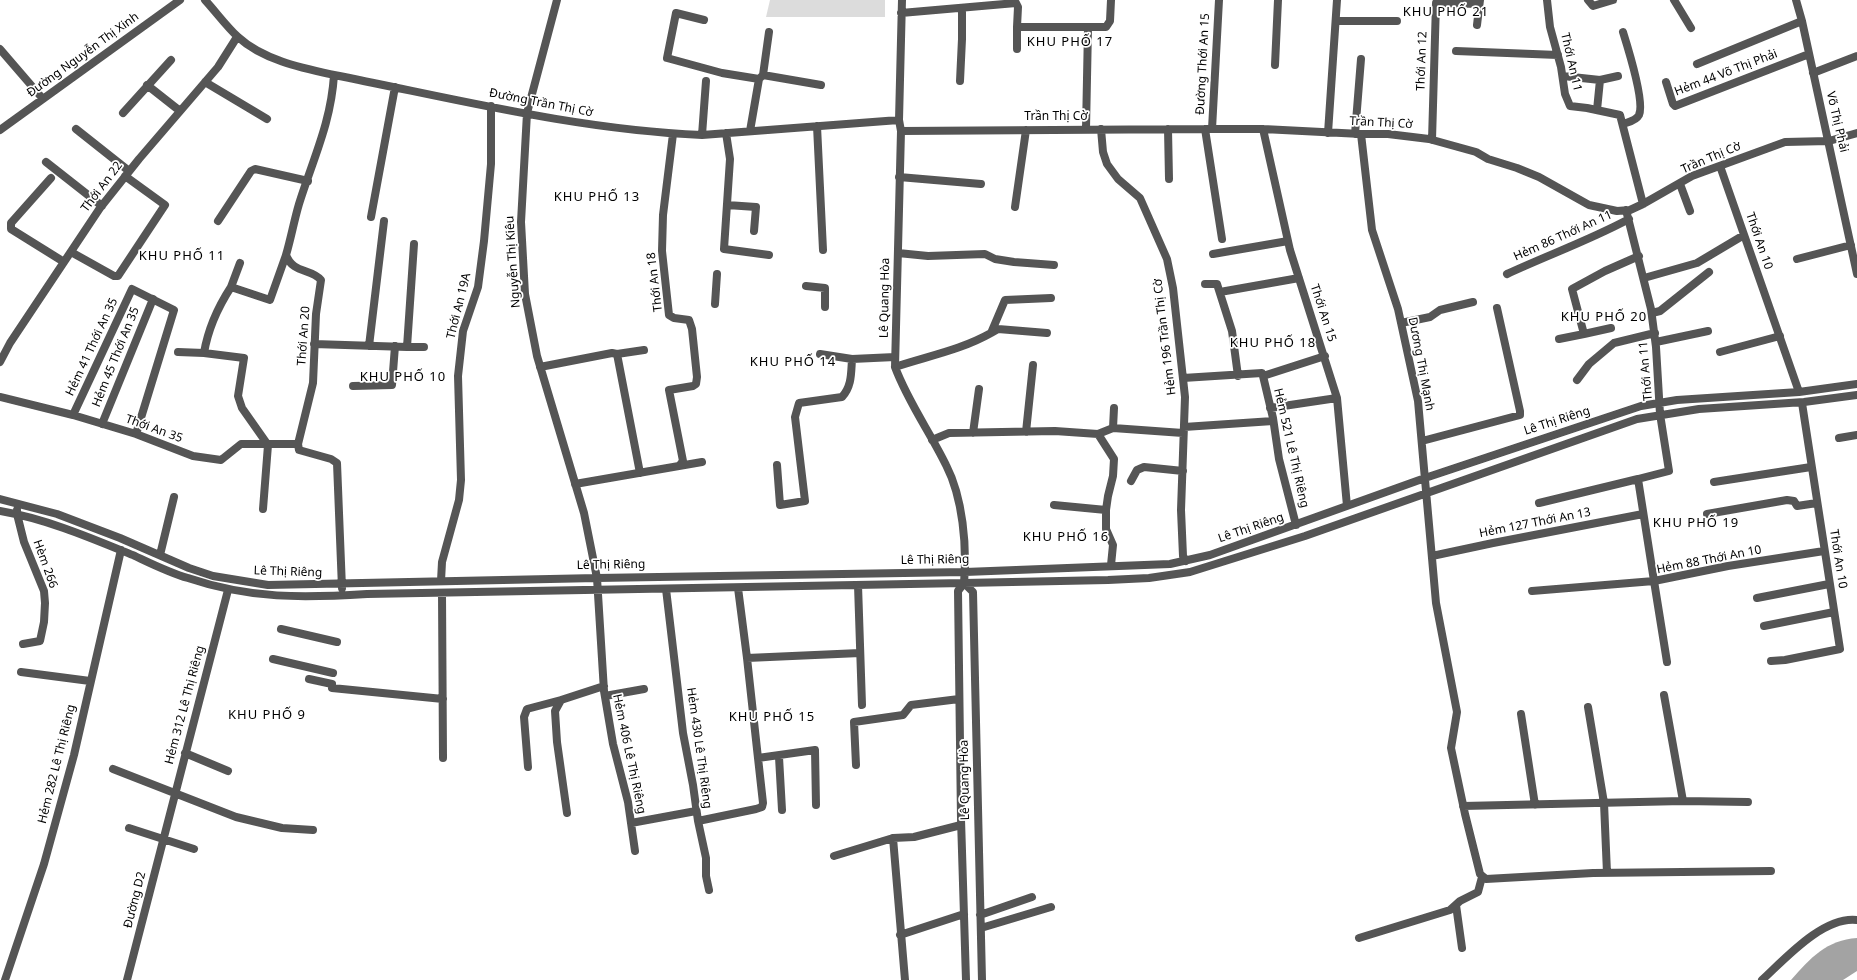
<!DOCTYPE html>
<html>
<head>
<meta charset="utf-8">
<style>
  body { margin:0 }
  canvas { display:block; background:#fff }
</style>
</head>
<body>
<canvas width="1857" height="980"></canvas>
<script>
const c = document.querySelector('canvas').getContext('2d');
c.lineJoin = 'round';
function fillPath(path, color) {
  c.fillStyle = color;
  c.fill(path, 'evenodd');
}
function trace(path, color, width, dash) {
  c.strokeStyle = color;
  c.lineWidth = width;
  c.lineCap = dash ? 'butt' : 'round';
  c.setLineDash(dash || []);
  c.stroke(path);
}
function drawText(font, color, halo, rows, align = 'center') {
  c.font = font + ' "Noto Sans",sans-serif';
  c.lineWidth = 3.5;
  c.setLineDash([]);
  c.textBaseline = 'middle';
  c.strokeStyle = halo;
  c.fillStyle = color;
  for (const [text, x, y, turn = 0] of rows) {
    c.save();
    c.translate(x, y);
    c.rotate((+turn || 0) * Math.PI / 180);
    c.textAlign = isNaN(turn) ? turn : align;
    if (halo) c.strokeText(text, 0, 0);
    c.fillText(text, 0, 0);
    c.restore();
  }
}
const green = new Path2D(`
  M770,0h115v17h-119z`);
const water = new Path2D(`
  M1857,938v33l-14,9h-52c19,-22 36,-40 66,-42z`);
const minor = new Path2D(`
  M205,0c11,12 21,26 33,37 25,23 64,31 96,38 122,24 244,55 368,60l197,-15
  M557,0l-30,113 -6,109 4,72 12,62 47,157 13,65 7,113 9,53 15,58 7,49
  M902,0l-3,120 2,11 -6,236c13,35 35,65 51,98 17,33 21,81 18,118l-6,8 3,228 5,161
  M1547,0l3,27 11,40 4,27 5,12 17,2 33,7 23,89
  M1588,0l5,6 20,-6
  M1674,0l17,28
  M1796,0l6,21 55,253
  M901,13l115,-10 2,4 -1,20h89l4,-6 1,-21
  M704,20l-28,-7 -9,45 55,15 37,6 -9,52
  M1337,21h60
  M1477,25l3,-25
  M0,49l43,50
  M1017,49v-22
  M1456,51l102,4
  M1697,64l105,-43
  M1275,65l3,-65
  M1813,73l44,-17
  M334,75c-3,48 -21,84 -35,129 -5,17 -8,34 -13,51 7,19 25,13 35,25l-5,34 -3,69 -15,61 1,6 32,9 6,4 5,125
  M763,75l6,-43
  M1563,76l37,4 18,-4
  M759,79l4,-4 58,10
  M960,81l2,-42v-31
  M205,82l62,37
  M1666,82l7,22 2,2 134,-52
  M147,85l33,26
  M1597,110l3,-30
  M123,113l48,-53
  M1623,124c5,-2 13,-3 16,-9 6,-13 -11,-67 -16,-83
  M817,126l6,124
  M76,129l53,42
  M1086,129l2,-101
  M1101,129l2,23 4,12 11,15 22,19 27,61 6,29 12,109 -4,113 2,46 3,5
  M1168,129l1,50
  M1205,129l17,110
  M1212,129l7,-129
  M1263,129l27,121 47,148 10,108
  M0,130l180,-130
  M901,131l304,-2h58l98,5h27l41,5 47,13 12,7 29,9 22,9 50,28 28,6 13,-1 13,-6 49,-28 93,-34 44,-1 28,-8
  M726,133l4,26 -6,90 45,6
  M1328,133l9,-133
  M673,134l-10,81 -1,36 7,64 5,3 15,2 3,9 5,48 -1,7 -3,2 -24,4 14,71 -3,4
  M1355,134l6,-75
  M1361,134l11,96 26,79 20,92 18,202 21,109 -6,36 14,66 15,60 6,5 107,-6 178,-2
  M702,135l4,-54
  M1432,140l4,-137 43,1
  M46,162l56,44
  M1720,166l79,226
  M899,177l82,7
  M51,178l-40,45v6l53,33
  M1680,184l10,27
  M727,205l29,2 -2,24
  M1015,207l11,-77
  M1626,210l25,99 5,38 4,67 9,57 -31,8
  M371,217l24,-130
  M218,221l33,-50 4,-2 53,12
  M71,252l43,24h4l47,-71 -40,-29
  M898,253l30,3 57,-2 10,5 19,3 40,3
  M1213,254l75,-13
  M1797,259l54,-14
  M1507,274c41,-19 83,-34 122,-55
  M1644,278l53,-15 47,-28
  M1205,284h12l15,47 6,45
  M806,286l19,2v19
  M231,287l9,-24
  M1220,292l79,-14
  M715,304l2,-30
  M1652,313l8,-2 49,-39
  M1401,323l29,-6 10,-7 33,-8
  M991,333l7,-4 49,4
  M1584,334l27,-6
  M1559,339l25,-5 -12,-45 33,-18 34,-15
  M1656,342l52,-11
  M314,344l93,3 7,-103
  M369,346l15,-125
  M407,347h17
  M178,352l26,1
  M1720,352l60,-16
  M617,354l23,119
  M820,354l32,5
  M0,362l10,-19 90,-135 39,-49 79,-92 19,-30
  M540,367l72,-14 5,1 27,-4
  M895,367c33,-11 66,-17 96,-34l14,-33 46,-2
  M1263,376l10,42 6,41 17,66
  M1263,376l62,-20
  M1183,378l79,-5 1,3
  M1577,380l12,-16 25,-21 41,-10
  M353,386l39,-1 3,-39
  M0,397l73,18 63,19 57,22 28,4 20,-16h57
  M1270,408l67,-10
  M73,415l59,-126 42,21 -38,124
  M102,424l51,-125
  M1184,427l89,-6
  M1113,428l1,-20
  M1026,432l7,-67
  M973,433l6,-44
  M1098,434l16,25 -1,17 -5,20 -2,14v19l7,16 -2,20
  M1839,438l18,-3
  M932,440l17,-7 106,-2 43,3 15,-6 70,5
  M1422,441l98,-26v-4l-23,-103
  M777,465l3,40 25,-4 -10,-84 4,-14 43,-6c10,-11 9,-24 10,-38l43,-2
  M1131,481l6,-11 7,-3 39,4
  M1714,482l97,-15
  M575,484l127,-22
  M0,499l57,15 63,24 69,30 24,8 55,9 329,-7 368,-6 205,-8 40,-9 215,-77 216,-72 36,-6 122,-8 58,-8
  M1054,505l52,5
  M263,509l5,-64 -26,-37 -4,-12 6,-38 -40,-5c4,-24 14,-46 27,-66l39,13 16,-45
  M17,510v4l7,28 20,49 1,12 -1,19 -4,19 -17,3
  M0,511c47,8 91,27 135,45 17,8 35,17 53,22 62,21 115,20 179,16l597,-11 144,-3 41,-2 41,-6 115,-36 332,-117 62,-10 105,-7 53,-7
  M1707,514l80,-14 7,1 3,5 20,-3
  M160,555l14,-58
  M1432,556l61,-13 150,-29
  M441,581l1,-19 17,-62 2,-20 -3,-104 5,-45 15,-44 6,-46 7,-77v-58
  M964,583l9,9 9,388
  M858,585l4,120
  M738,588l9,70 11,100 57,-8 1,55
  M666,589l17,144 10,52 5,36 58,-12 6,-2 1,-4 -5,-45
  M1532,591l122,-10 -16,-102 -99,24
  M442,593l1,165
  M1757,598l72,-14
  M1764,626l70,-14
  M281,629l56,13
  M747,658l113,-5
  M273,659l60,14
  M1771,661l14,-1 55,-11 -38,-246
  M1667,662l-13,-81 74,-15 96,-15
  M21,672l69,9
  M309,679l23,5
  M332,688l111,11
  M1664,695l19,106
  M605,696l39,-7
  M1588,707l16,96 3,70
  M1521,714l14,91
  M185,753l43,18
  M779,757l3,53
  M856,765l-2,-43 49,-7 8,-10 48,-6
  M528,767l-4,-50 3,-8 34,-9
  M113,769l123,48 46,11 31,2
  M1463,806l220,-5 65,1
  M567,813l-10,-71 -2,-31 6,-11 43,-14
  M698,821l8,37v18l3,14
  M631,823l65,-12
  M129,828l65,21
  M893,838l12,142
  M834,856l59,-18 21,-1 47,-12
  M1456,905l6,43
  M980,915l52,-18
  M981,928l70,-21
  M900,935l64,-21
  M1359,938l91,-28 10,-9 18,-9 4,-15
  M5,980l39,-116 30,-109 47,-205
  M127,980l101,-390
  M1762,980c23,-21 61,-64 95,-60`);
const streetNames = [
  ["Đường Nguyễn Thị Xinh",83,55,-36],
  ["Thới An 12",1422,61,-88],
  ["Thới An 11",1571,62,77],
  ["Đường Thới An 15",1203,64,-87],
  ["Hẻm 44 Võ Thị Phải",1726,73,-21],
  ["Đường Trần Thị Cờ",541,103,11],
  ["Trần Thị Cờ",1056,117],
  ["Võ Thị Phải",1837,122,77],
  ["Trần Thị Cờ",1381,123,3],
  ["Trần Thị Cờ",1711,158,-23],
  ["Thới An 22",102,187,-53],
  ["Hẻm 86 Thới An 11",1563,236,-24],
  ["Thới An 10",1759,241,71],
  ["Nguyễn Thị Kiêu",513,262,-94],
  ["Thới An 18",655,282,-97],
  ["Lê Quang Hòa",885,298,-89],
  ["Thới An 19A",459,306,-76],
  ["Thới An 15",1323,313,72],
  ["Thới An 20",304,336,-86],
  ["Hẻm 196 Trần Thị Cờ",1165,337,-97],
  ["Hẻm 41 Thới An 35",92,347,-65],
  ["Hẻm 45 Thới An 35",116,357,-68],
  ["Dương Thị Mạnh",1421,364,79],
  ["Thới An 11",1646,371,-95],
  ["Lê Thị Riêng",1557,421,-18],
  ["Thới An 35",154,429,20],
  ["Hẻm 521 Lê Thị Riêng",1291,448,77],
  ["Hẻm 127 Thới An 13",1535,523,-11],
  ["Lê Thị Riêng",1251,528,-19],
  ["Thới An 10",1838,559,81],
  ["Lê Thị Riêng",935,560,-1],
  ["Hẻm 88 Thới An 10",1709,560,-11],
  ["Hèm 266",45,564,70],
  ["Lê Thị Riêng",611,565,-1],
  ["Lê Thị Riêng",288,572,2],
  ["Hẻm 312 Lê Thị Riêng",185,705,-75],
  ["Hẻm 430 Lê Thị Riêng",699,748,82],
  ["Hẻm 406 Lê Thị Riêng",629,754,78],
  ["Hẻm 282 Lê Thị Riêng",57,764,-76],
  ["Lê Quang Hòa",965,780,-91],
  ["Đường D2",135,900,-76]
];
const neighbourhoodNames = [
  ["KHU PHỐ 21",1446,12],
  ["KHU PHỐ 17",1070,42],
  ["KHU PHỐ 13",597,197],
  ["KHU PHỐ 11",182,256],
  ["KHU PHỐ 20",1604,317],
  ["KHU PHỐ 18",1273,343],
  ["KHU PHỐ 14",793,362],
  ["KHU PHỐ 10",403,377],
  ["KHU PHỐ 19",1696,523],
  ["KHU PHỐ 16",1066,537],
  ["KHU PHỐ 9",267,715],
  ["KHU PHỐ 15",772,717]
];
fillPath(green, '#dcdcdc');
fillPath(water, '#a3a3a3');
trace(minor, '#555', 8);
drawText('12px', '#000', '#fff', streetNames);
c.letterSpacing = '1px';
drawText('13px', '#000', '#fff', neighbourhoodNames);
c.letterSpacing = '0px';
</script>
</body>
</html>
